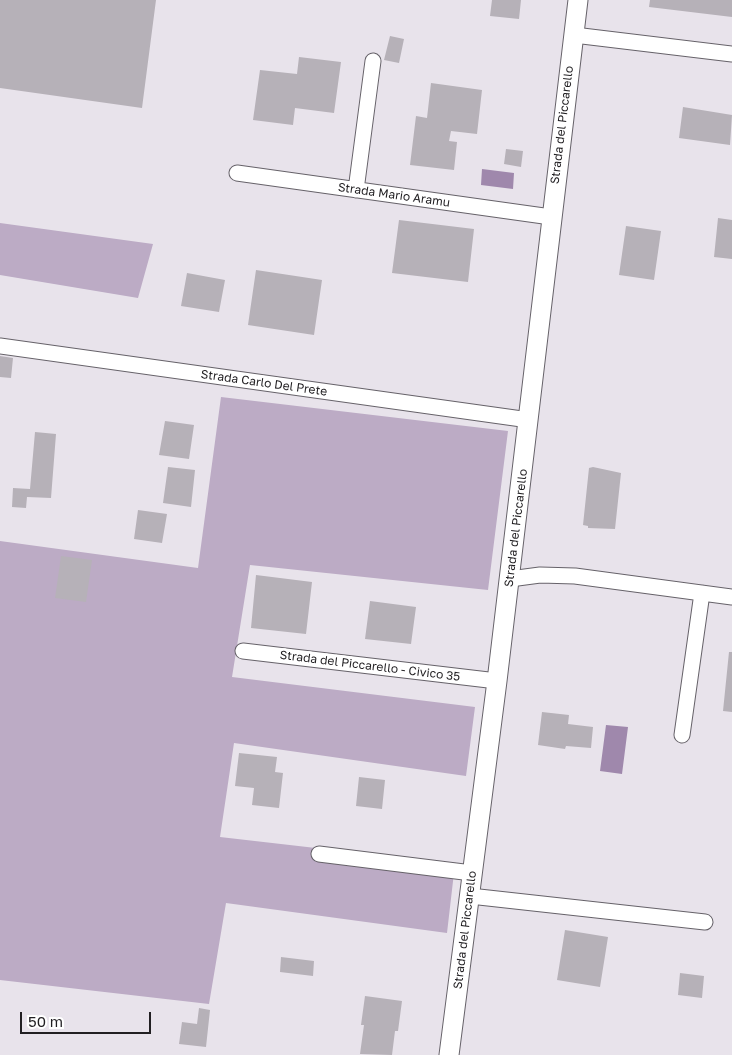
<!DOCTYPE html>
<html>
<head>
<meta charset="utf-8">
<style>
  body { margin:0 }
  #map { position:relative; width:732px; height:1055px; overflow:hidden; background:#e8e3eb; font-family:"Golos Text",sans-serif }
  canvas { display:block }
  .scale { position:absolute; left:20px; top:1012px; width:131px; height:22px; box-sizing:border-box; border:2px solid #211f22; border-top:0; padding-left:6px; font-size:15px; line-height:18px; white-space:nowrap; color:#211f22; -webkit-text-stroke:4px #fff; paint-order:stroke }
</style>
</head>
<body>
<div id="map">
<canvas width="732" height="1055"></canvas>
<div class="scale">50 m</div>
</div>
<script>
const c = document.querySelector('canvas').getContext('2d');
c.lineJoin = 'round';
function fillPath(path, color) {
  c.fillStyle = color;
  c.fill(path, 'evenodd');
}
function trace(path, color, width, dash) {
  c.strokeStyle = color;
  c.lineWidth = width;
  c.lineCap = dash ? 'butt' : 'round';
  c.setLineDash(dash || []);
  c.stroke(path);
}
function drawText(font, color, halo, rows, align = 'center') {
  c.font = font + ' "Golos Text",sans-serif';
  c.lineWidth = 5;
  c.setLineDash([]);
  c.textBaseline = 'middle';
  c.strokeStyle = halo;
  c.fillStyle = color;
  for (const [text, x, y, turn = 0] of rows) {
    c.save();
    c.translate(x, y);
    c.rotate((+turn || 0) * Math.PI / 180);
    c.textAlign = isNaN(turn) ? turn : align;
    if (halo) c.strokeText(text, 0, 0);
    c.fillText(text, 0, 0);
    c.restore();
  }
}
const green = new Path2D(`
  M0,223l153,21 -15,54 -138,-23z
  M221,397l287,34 -20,159 -238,-25 -18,112 243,30 -9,69 -232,-33 -14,94 235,27 -8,69 -221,-30 -17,101 -209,-24v-439l198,27z`);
const water = new Path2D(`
  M482,169l32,4 -1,16 -32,-4z
  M606,725l22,2 -6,47 -22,-3z`);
const building = new Path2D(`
  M0,0h156l-14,108 -142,-20z
  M492,0h29l-2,19 -29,-3z
  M650,0h82v17l-83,-10z
  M390,36l14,3 -5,24 -15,-3z
  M299,57l42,5 -7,51 -39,-5 -2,17 -40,-5 7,-50 37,4z
  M431,83l51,7 -5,44 -26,-3 -2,10 8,1 -3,28 -44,-5 6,-49 11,2z
  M683,107l49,8 -2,30 -51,-7z
  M506,149l17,2 -2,16 -17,-3z
  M718,218l14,2v39l-18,-2z
  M399,220l75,9 -6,53 -76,-9z
  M626,226l35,5 -7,49 -35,-5z
  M256,270l66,10 -8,55 -66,-10z
  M187,273l38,7 -6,32 -38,-6z
  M0,356l13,2 -2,20 -11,-1z
  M165,421l29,4 -5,34 -30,-4z
  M35,432l21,2 -5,64 -24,-1 -1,11 -14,-1 1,-19 17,1z
  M168,467l27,3 -4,37 -28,-4z
  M593,467l28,6 -6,56 -27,-1v-2l-5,-1 6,-57z
  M138,510l29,4 -5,29 -28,-4z
  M61,556l31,4 -6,42 -31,-4z
  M256,575l56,7 -6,52 -55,-6z
  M370,601l46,6 -5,37 -46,-5z
  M729,652h3v60l-9,-1z
  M542,712l27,3 -1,9 25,3 -2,21 -25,-2 -1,3 -27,-4z
  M239,753l38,4 -2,15 8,1 -4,35 -27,-3 2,-17 -19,-2z
  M359,777l26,3 -3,29 -26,-3z
  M565,930l43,7 -8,50 -43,-7z
  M281,957l33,4 -1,15 -33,-4z
  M680,973l24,3 -2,22 -24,-3z
  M365,996l37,5 -4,30h-3l-3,24 -32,-1 4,-29h-3z
  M199,1008l11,2 -4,37 -27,-3 3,-22 15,2z`);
const minor = new Path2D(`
  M574,35l158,19
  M237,173l314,44
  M356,190l17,-129
  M0,346l529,74
  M510,579l30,-4 35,1 157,21
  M243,651l254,30
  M682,735l20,-142
  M319,854l153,19
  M470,896l235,26`);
const tertiary = new Path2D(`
  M449,1055l48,-374 81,-681`);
const streetNames = [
  ["Strada del Piccarello",562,125,-83],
  ["Strada Mario Aramu",394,195,8],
  ["Strada Carlo Del Prete",264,383,8],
  ["Strada del Piccarello",516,528,-83],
  ["Strada del Piccarello - Civico 35",370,666,7],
  ["Strada del Piccarello",465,930,-83]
];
fillPath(green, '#bcabc5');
fillPath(water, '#9f88ac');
fillPath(building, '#b6b1b8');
trace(minor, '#666269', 17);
trace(tertiary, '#666269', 21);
trace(minor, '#fff', 15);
trace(tertiary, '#fff', 19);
drawText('12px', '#211f22', '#fff', streetNames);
</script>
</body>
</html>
